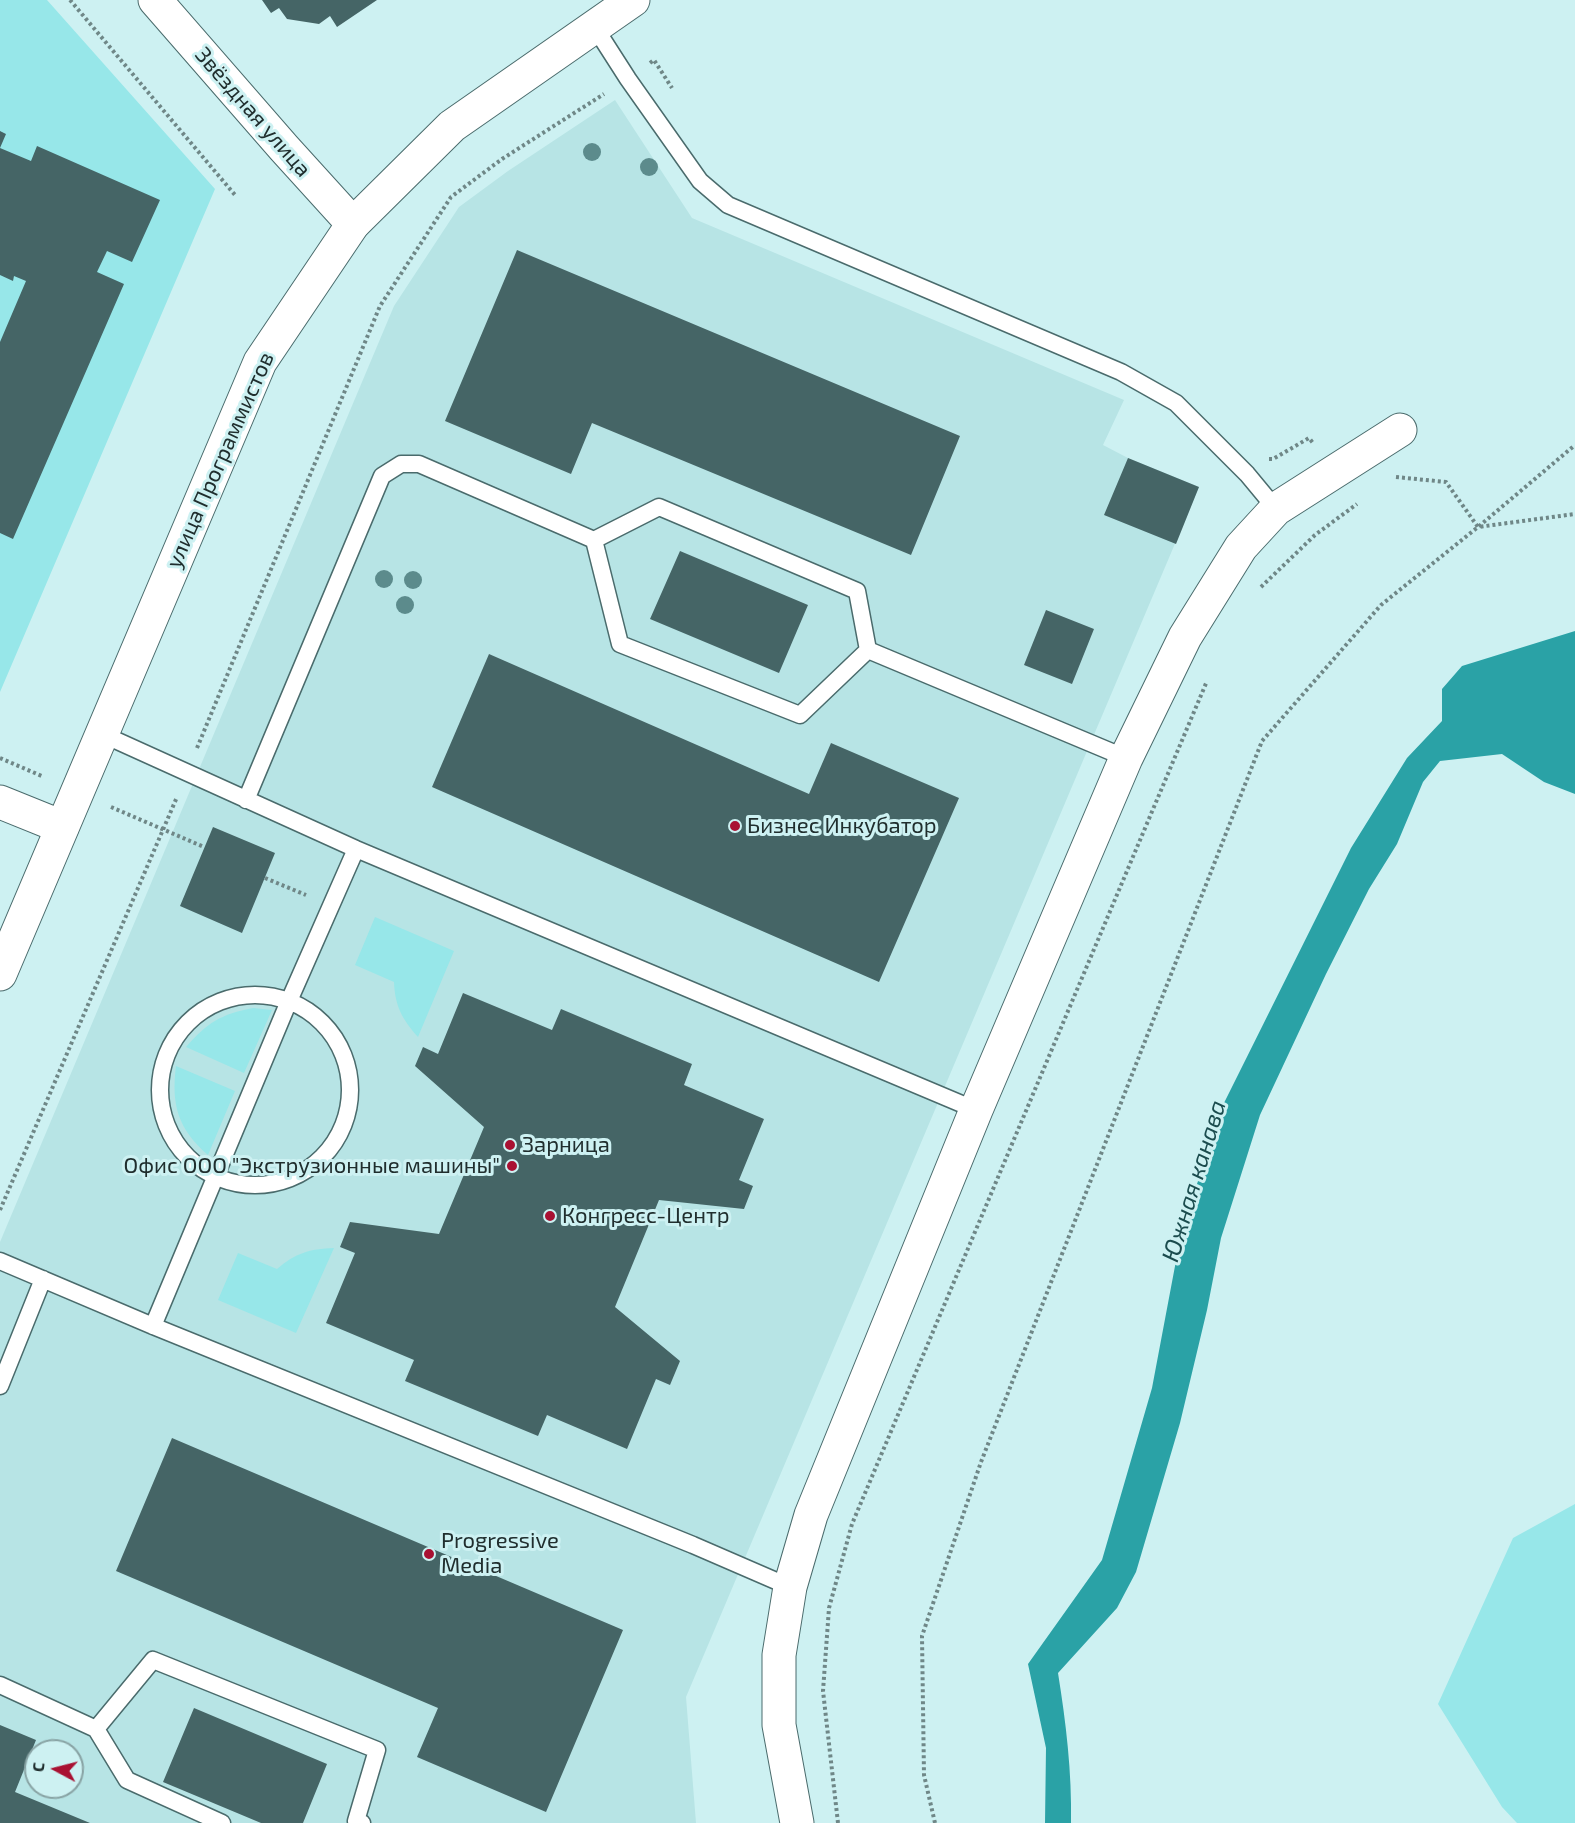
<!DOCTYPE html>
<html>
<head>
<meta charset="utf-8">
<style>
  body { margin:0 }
  #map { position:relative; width:1575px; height:1823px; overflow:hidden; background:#cdf1f2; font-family:"Exo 2",sans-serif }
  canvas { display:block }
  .north { position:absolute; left:24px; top:1739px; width:60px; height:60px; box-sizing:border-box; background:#cdf1f2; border:2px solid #88a3a4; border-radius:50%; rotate:277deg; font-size:16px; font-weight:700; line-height:24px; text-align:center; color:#202e2e }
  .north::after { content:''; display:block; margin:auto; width:21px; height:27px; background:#a91132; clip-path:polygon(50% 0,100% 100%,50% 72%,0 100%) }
</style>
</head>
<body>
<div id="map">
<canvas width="1575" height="1823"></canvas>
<div class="north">С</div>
</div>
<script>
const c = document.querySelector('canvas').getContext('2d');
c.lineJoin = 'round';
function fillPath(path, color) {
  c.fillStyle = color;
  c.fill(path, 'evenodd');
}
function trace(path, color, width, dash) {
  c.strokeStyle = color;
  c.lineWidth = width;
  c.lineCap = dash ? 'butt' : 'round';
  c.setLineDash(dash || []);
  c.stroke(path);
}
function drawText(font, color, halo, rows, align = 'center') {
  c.font = font + ' "Exo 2",sans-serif';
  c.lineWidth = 6;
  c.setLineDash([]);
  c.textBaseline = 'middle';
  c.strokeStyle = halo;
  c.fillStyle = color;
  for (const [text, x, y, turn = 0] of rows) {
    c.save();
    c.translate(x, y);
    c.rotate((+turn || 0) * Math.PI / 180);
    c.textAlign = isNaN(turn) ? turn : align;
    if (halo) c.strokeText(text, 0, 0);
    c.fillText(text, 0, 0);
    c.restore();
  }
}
const built = new Path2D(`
  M615,100l77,118 432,182 -21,45 25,13 71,29 -513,1210 10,126h-696v-581l394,-936 65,-99 49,-36zM36,1751h36v36h-36z`);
const green = new Path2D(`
  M0,0h47l168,189 -215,503z
  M375,917l79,34 -36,86c-16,-18 -23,-31 -24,-55l-39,-17z
  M253,1008l19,2 -28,63 -58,-26c21,-24 35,-33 67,-39z
  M176,1066l59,25 -27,64c-30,-26 -37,-50 -32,-89z
  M334,1248l-38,85 -78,-33 20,-47 39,16c19,-16 32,-20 57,-21z
  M1575,1504v319h-58l-15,-16 -64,-103 75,-166z`);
const water = new Path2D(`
  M1575,631v163l-31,-12 -42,-28 -62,7 -17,21 -26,62 -28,45 -43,85 -66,141 -39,123 -14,72 -27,113 -44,149 -19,36 -59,65c8,50 14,99 13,150h-26l1,-75 -18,-84 74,-104 50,-172 30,-159 42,-126 127,-255 56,-90 35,-37v-32l20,-23z`);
const building = new Path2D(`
  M262,0h115l-40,27 -7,-11 -11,8 -32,-5 -8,-11 -8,5z
  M0,131l6,3 -6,14 31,13 6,-15 123,54 -28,62 -25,-11 -10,21 27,12 -111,255 -13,-6v-191l26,-61 -12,-5 -1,5 -13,-6z
  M517,250l443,186 -49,119 -319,-132 -21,51 -126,-53z
  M1128,458l71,29 -23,57 -72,-29z
  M680,551l128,54 -29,68 -129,-54z
  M1046,610l48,19 -22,55 -48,-19z
  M489,654l320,140 22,-51 128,55 -80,184 -447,-195z
  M213,827l62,26 -33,80 -62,-27z
  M463,993l89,37 9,-21 131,55 -8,21 80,34 -25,61 14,6 -9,23 -85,-9 -44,107 65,54 -10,24 -14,-6 -29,70 -80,-34 -9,21 -133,-55 9,-21 -88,-37 29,-70 -15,-6 10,-25 89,12 45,-107 -69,-61 8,-19 15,7z
  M172,1438l451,192 -77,182 -129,-55 21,-49 -322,-137z
  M194,1708l133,56 -24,59h-42l-98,-41z
  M0,1725l36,15 -21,52 75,31h-90z`);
const path = new Path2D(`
  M70,0l165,195
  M650,63l4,-3 18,28
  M1269,459h4l36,-21 4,5
  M1396,477l50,5 32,45 97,-13
  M1261,587l54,-52 42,-31
  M197,748l183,-442 71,-109 51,-38 102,-65
  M0,758l44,19
  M111,807l93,40
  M265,878l41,17
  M0,1210l177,-413
  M838,1823l-15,-132 6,-83 23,-84 355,-843
  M935,1823l-11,-48 -2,-139 59,-174 281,-721 119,-136 97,-78 97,-82`);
const lane = new Path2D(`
  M594,26l34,53 72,102 28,24 393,167 55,31 71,71 29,35
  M594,540l65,-33 198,84 11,59
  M102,734l254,115 620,261
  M246,800l136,-324 19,-12h18l175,76 26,104 180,71 68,-65 258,108
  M160 1090a95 95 0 1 1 190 0a95 95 0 1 1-190 0Z
  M0,1261l153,65 540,219 97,42
  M153,1326l136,-325 67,-152
  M0,1386l43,-107
  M0,1685l96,44 31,51 95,43
  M96,1729l57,-69 224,90 -21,71 6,2`);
const street = new Path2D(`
  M155,0l129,148 69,76
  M0,802l62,25
  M797,1823l-18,-98v-70l11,-68 21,-72 165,-405 150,-352 59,-121 56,-90 35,-38 124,-79`);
const secondary = new Path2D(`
  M0,974l260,-612 93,-138 99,-98 181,-126`);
const trees = [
  [592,152],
  [649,167],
  [384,579],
  [413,580],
  [405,605]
];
const markers = [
  [735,826,6,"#a91132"],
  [510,1145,6,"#a91132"],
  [512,1166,6,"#a91132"],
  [550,1216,6,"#a91132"],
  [429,1554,6,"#a91132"]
];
const streetNames = [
  ["Звёздная улица",253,112,49],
  ["улица Программистов",220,460,-66]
];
const poiNames = [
  ["Бизнес Инкубатор",747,826],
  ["Зарница",522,1145],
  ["Офис ООО \"Экструзионные машины\"",500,1166,"right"],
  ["Конгресс-Центр",562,1216],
  ["Progressive",441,1541],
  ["Media",441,1566]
];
const waterNames = [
  ["Южная канава",1194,1181,-73]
];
fillPath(built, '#b7e4e5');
fillPath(green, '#97e7e9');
fillPath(water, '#2aa2a6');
fillPath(building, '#456566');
trace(lane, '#4a6b6c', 19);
trace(street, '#4a6b6c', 35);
trace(secondary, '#4a6b6c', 35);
trace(path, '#6f8787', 4, [3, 3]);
trace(lane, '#fff', 16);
trace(street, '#fff', 33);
trace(secondary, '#fff', 33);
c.fillStyle = '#5c8b8c';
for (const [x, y] of trees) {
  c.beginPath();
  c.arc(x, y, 9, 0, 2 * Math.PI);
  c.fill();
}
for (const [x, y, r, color] of markers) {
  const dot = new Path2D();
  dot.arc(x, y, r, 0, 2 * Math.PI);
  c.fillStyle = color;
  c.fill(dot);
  trace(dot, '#cdf1f2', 2);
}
drawText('22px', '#202e2e', '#cdf1f2', streetNames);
drawText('22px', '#202e2e', '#cdf1f2', poiNames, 'left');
drawText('italic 24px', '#1b4c4e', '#cdf1f2', waterNames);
</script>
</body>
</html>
